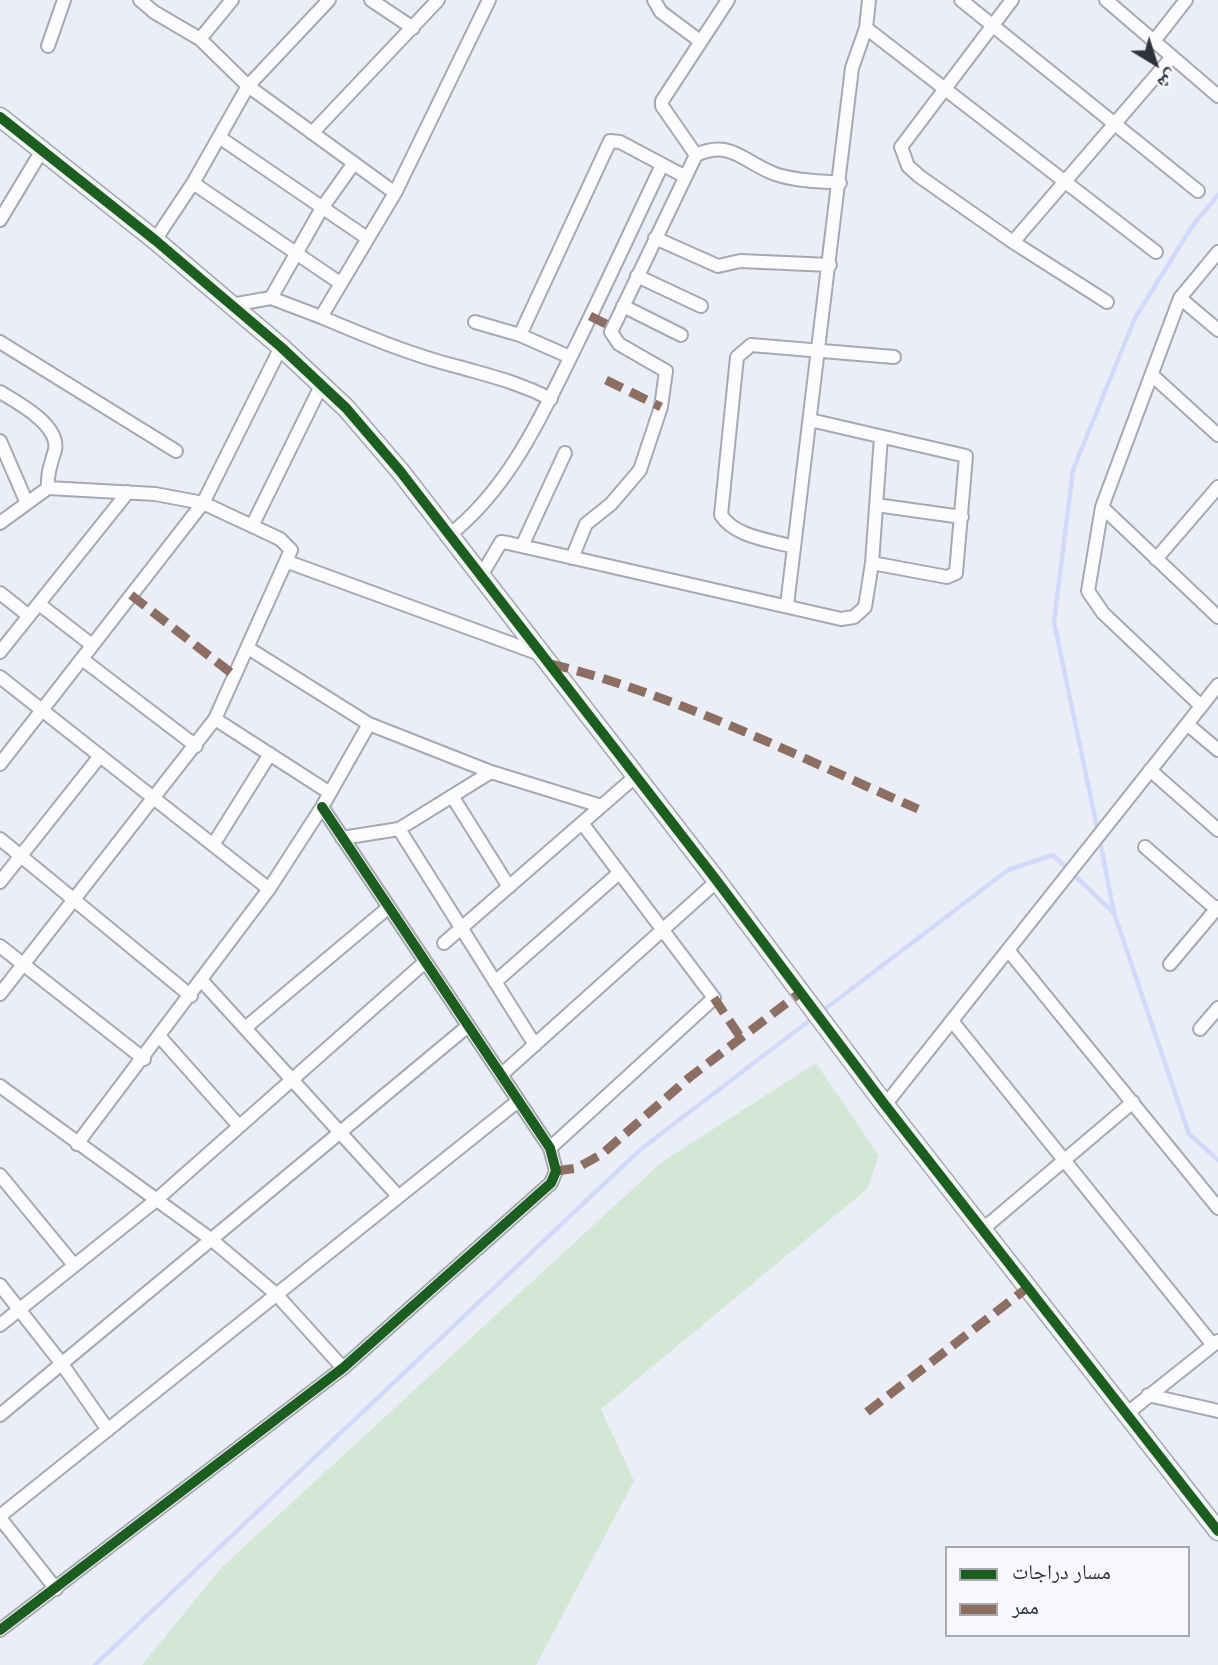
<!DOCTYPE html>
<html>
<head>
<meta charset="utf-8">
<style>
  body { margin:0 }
  #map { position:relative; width:1218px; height:1665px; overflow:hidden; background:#ebeef7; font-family:Figtree,"Noto Naskh Arabic",sans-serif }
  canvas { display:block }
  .legend { position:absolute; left:945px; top:1546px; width:245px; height:91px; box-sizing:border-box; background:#f7f8fe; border:2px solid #a7a8b0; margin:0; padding:9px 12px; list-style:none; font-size:21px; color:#2f313c }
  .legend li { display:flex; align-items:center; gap:14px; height:35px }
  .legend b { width:35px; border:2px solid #a7a8b0 }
  .north { position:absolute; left:1120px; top:28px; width:70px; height:70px; -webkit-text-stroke:5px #f7f8fe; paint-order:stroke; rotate:142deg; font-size:19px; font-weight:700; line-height:28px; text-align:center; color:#2f313c }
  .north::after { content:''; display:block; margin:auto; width:24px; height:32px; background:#2f313c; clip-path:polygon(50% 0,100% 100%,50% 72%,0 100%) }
</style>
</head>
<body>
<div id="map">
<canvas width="1218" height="1665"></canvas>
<ul class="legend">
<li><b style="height:9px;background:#1b5e20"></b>مسار دراجات</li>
<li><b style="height:9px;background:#8d6e63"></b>ممر</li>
</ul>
<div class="north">ش</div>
</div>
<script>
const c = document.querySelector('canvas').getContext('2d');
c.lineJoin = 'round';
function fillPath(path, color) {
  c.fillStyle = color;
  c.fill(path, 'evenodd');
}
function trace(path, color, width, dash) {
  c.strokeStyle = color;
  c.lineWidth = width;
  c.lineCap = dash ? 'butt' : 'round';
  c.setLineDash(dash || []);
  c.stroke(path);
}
const green = new Path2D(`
  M816,1063l63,93 -12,33 -266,220 33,72 -98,184h-394l80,-98 440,-405z`);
const stream = new Path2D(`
  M1098,832l-44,-210 19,-152 62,-152 58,-93 25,-30
  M1100,841l14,72 75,221 29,26
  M821,1012l187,-142 45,-15 61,58
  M95,1665l546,-516 173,-132`);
const street = new Path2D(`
  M140,0l14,12 46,27 48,47 147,107
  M371,0l42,28
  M654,0l7,12 39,29
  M961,0l237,191
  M1012,0l-111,147 7,19 11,10 94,66 94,60
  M1106,0l112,96
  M866,28l290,224
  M200,39l32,-39
  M1154,41l32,-41
  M48,46l16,-46
  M312,133l126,-133
  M219,137l148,101
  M696,155l-34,-49v-5l66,-101
  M193,183l147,100
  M0,220l41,-68
  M655,238l63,28 22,-5 90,4
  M155,240l38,-57 55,-97 81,-86
  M1013,242l159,-185
  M637,276l64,30
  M271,298l51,-90 32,-45
  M1180,298l38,32
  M231,305l40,-7 50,19 74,-124 94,-193
  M623,306l58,29
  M321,317c45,19 90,38 138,50 35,10 58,15 92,32
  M475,322l45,13 50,22
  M520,335l90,-194 10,1 64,34
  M0,342l176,109
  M1152,375l66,60
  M0,392c17,10 60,33 55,58 -4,14 -8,23 -7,38
  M810,420l156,36 -10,117 -9,4 -75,-14
  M0,441l26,60
  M876,505l86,12
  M1102,507l116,110
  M0,523l48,-35 107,6 48,9 77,36 11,11 -76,169 -215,275
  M252,526l70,-142
  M448,536c61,-47 94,-121 127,-188 30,-61 58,-122 87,-183
  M522,546l43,-93
  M794,547c-24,-7 -59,-10 -73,-32l16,-158 14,-12 143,12
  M572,558l14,-34 25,-20 29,-34 21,-63 5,-36 -47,-27 -8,-12 85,-177c35,-16 47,7 79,19 20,7 44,7 65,9
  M1156,559l62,-72
  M288,562l252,92
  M481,576l20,-34 7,1 333,76 13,-2 11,-10 7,-44 9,-126
  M0,593l29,23
  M39,604l53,41
  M787,605l65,-537 14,-40 3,-28
  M248,648l121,76 122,48 110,34
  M0,652l128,-160
  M82,659l114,87
  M0,677l269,212
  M1201,706l-98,-93 -15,-22 14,-84 78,-209 38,-46
  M215,719l115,74
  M1187,724l31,26
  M0,764l203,-261 78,-156
  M1150,770l68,60
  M452,796l57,91
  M399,829l136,216
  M342,838l57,-9 92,-57
  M0,839l191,157
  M213,845l57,-91
  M1145,847l71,62
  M0,882l100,-126
  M444,943l192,-167
  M0,946l144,113
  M1008,950l210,258
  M1170,964l48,-57
  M202,981l196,215
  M495,982l124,-109
  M952,1021l261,324
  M245,1028l144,-121
  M1200,1029l18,-21
  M160,1037l79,89
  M501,1075l216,-194
  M0,1086l212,154 64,54 67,74
  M885,1105l333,-420
  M77,1144l192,-255 53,-82 47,-83
  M550,1148l164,-150 -132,-175
  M0,1175l74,90
  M983,1229l150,-127
  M0,1285l62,79 46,66
  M0,1325l155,-124 270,-239
  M1148,1395l70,16
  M0,1415l468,-389
  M1125,1415l93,-74
  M0,1516l518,-415
  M0,1518l56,71
  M0,1630l343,-262 208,-185 5,-12 -6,-23 -228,-341`);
const secondary = new Path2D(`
  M0,117l155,123 126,107 65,61 54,63 317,410 168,224 333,426`);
const quiet = new Path2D(`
  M590,316l22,11
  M606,380l55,27
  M131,595l104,81
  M551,664c127,31 247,93 367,145
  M714,998l27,40
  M556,1171l21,-3 25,-14 88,-77 111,-85
  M867,1412l160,-124`);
const cycleway = new Path2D(`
  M0,117l155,123 126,107 65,61 54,63 317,410 168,224 333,426
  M0,1630l343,-262 208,-185 5,-12 -6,-23 -228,-341`);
fillPath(green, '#d2e8d4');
trace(stream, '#d1dafa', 4.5);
trace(street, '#a6a9b2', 16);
trace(secondary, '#a6a9b2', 21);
trace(street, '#fcfcfe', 12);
trace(secondary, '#f2f5f4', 18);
trace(quiet, '#8d6e63', 9, [18, 9]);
trace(cycleway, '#1b5e20', 10);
</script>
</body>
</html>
